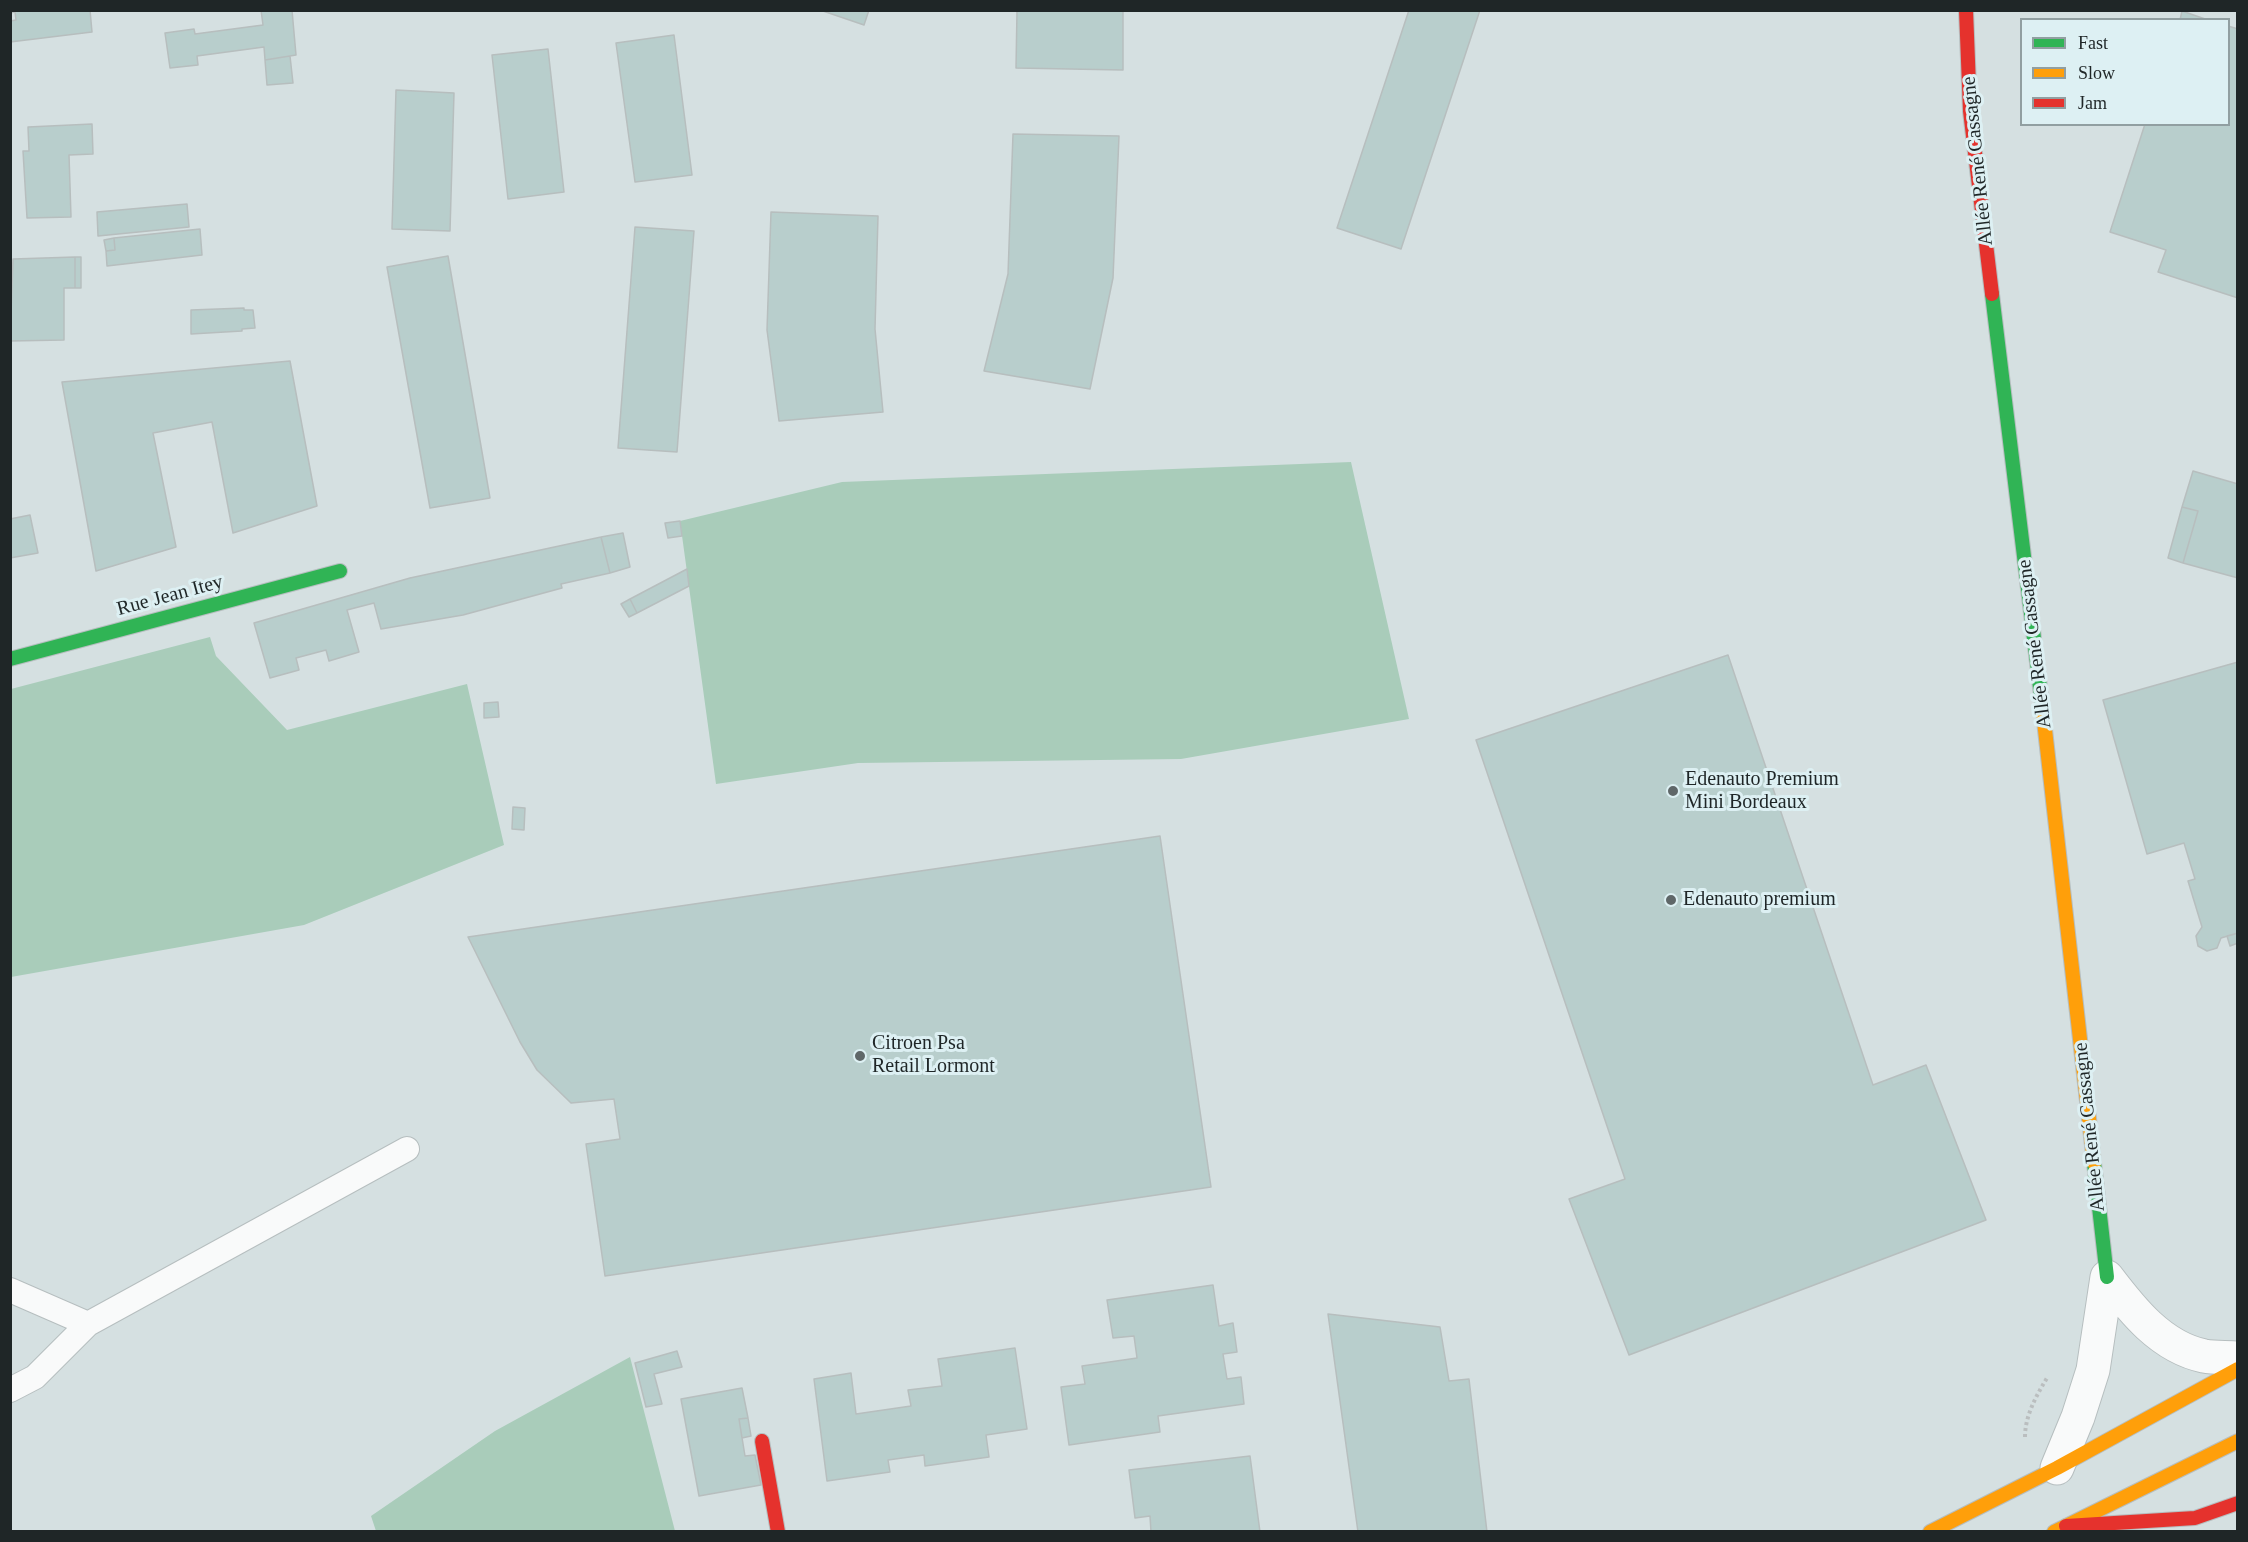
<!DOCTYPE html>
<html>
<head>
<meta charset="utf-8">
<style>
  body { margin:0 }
  #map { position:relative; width:2248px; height:1542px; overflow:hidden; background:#d5e0e1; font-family:Georgia,serif }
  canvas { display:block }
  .frame { position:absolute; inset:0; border:12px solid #1f2627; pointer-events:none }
  .legend { position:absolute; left:2020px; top:18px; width:210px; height:108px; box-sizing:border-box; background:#ddf0f3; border:2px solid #919fa1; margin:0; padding:8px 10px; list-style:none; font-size:18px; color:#1f2627 }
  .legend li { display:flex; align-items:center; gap:12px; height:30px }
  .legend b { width:30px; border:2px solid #919fa1 }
</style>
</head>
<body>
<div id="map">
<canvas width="2248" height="1542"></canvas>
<div class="frame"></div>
<ul class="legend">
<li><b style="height:8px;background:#30b455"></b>Fast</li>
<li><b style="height:8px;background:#ff9f0a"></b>Slow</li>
<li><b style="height:8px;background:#e5322d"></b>Jam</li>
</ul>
</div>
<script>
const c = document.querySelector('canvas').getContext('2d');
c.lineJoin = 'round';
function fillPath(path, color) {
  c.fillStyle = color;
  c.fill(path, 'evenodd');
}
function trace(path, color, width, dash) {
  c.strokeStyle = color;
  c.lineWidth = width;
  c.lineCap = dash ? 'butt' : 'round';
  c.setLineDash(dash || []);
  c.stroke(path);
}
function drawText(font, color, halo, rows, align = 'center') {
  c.font = font + ' Georgia,serif';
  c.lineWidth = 6;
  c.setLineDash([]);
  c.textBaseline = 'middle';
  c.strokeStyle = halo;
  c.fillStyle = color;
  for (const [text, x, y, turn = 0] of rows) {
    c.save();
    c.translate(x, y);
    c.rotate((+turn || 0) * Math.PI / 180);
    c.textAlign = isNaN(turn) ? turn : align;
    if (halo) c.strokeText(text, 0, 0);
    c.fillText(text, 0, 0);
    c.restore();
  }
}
const green = new Path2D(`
  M1351,462l58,257 -228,40 -323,4 -142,21 -36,-263 162,-39z
  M210,637l6,19 71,74 180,-46 37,161 -200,80 -293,52v-288z
  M630,1357l45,174h-299l-5,-15 124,-85z`);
const building = new Path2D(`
  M10,10h80l2,22 -82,10v-21l6,-1 -1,-8 -5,1z
  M261,10h31l4,45 -31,5 -1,-13 -67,9 1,9 -28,3 -5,-35 29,-4 1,5 68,-9z
  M820,10h49l-5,15z
  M1017,10h106v60l-107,-2z
  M1409,10h71l-79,239 -64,-21z
  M2182,11l26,9h-28z
  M2228,26l10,3v269l-80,-26 8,-22 -56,-18 35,-108h83z
  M674,35l18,140 -57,7 -19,-139z
  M548,49l16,143 -56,7 -16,-144z
  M290,56l3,27 -26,2 -2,-25z
  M396,90l58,3 -4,138 -58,-2z
  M92,124l1,30 -24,1 2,62 -44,1 -4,-67h6l-1,-24z
  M1013,134l106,2 -6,142 -23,111 -106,-18 24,-97z
  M187,204l2,23 -91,9 -1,-24z
  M771,212l107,4 -3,113 8,83 -104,9 -12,-91z
  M635,227l59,4 -17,221 -59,-4z
  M200,229l2,26 -95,11 -1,-15 9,-1 -1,-12z
  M114,238l1,12 -9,1 -2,-11z
  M448,256l42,242 -60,10 -43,-241z
  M75,257h6v31h-6z
  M75,257v31h-11v52l-54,1 3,-82z
  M244,308v2h9l2,18 -13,1v2l-51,3v-24z
  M290,361l27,145 -84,27 -21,-111 -59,11 23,114 -80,24 -34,-189z
  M2193,471l45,13v94l-55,-15 15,-52 -16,-4z
  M2182,507l16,4 -15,52 -15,-5z
  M30,515l8,38 -28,5v-39z
  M680,521l2,15 -14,2 -3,-15z
  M623,533l7,34 -20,6 -9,-36z
  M601,537l9,36 -49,11 1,4 -99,27 -82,14 -7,-26 -27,7 12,42 -30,9 -3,-11 -30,8 3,12 -29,8 -16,-55 156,-45z
  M687,569l2,17 -52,27 -7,-14z
  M630,599l7,14 -8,4 -8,-13z
  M1728,655l145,430 53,-20 60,155 -357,135 -60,-156 56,-20 -149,-439z
  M2238,662v271l-17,5 -4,10 -10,3 -9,-5 -2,-10 6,-9 -14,-46 7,-2 -11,-36 -37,11 -44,-154z
  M498,702l1,15 -15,1v-15z
  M513,807l12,1 -1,22 -12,-1z
  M1160,836l51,351 -606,89 -19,-132 34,-5 -6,-40 -43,4 -34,-33 -17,-28 -52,-105z
  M2238,933v10l-8,3 -3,-10z
  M1213,1285l6,41 14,-3 4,29 -14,2 4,25 14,-2 3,27 -86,12 2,16 -91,13 -8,-58 24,-3 -3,-18 55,-8 -3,-22 -21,2 -6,-38z
  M1328,1314l112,13 9,54 20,-2 18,153h-129z
  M1015,1348l12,81 -41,6 3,22 -64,9 -1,-11 -36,5 2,12 -63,9 -13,-102 37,-6 5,41 55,-8 -3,-16 34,-4 -4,-27z
  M677,1351l5,16 -28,7 8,30 -16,3 -11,-44z
  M742,1388l6,30 -9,1 6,37 10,-1 6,30 -62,11 -18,-97z
  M748,1418l3,18 -9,2 -3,-19z
  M1250,1456l10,76h-109l-1,-16 -15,2 -6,-48z`);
const path = new Path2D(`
  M2025,1437c0,-21 11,-41 22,-59`);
const lane = new Path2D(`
  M10,1290l78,34
  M10,1390l25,-13 53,-53 319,-175`);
const street = new Path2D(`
  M2057,1468l21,-51 15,-47 14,-93c25,33 54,70 97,79 11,2 23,1 34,2`);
const fast = new Path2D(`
  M1992,294l51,418
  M10,659l330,-88
  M2094,1163l13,114`);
const slow = new Path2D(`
  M2043,712l51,451
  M1930,1532l127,-64 181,-99
  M2054,1532l184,-91`);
const jam = new Path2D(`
  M1966,10l4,101 22,183
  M762,1441l16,91
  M2066,1526l129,-8 43,-15`);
const markers = [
  [1673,791,6,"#5f6768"],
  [1671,900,6,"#5f6768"],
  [860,1056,6,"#5f6768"]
];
const streetNames = [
  ["Allée René Cassagne",1978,161,-96],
  ["Rue Jean Itey",170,596,-15],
  ["Allée René Cassagne",2035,644,-97],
  ["Allée René Cassagne",2090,1127,-96]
];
const poiNames = [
  ["Edenauto Premium",1685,780],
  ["Mini Bordeaux",1685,803],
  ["Edenauto premium",1683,900],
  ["Citroen Psa",872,1044],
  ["Retail Lormont",872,1067]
];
fillPath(green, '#a9ccba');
fillPath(building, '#b8cecc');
trace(building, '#b7bebe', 1.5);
trace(lane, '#b6bebf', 26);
trace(street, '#b6bebf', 35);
trace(fast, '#b6bebf', 16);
trace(slow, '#b6bebf', 16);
trace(jam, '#b6bebf', 16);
trace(path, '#babebf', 4, [3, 3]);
trace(lane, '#f9fafa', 24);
trace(street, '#f9fafa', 33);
trace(fast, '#30b455', 14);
trace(slow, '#ff9f0a', 14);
trace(jam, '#e5322d', 14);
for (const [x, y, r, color] of markers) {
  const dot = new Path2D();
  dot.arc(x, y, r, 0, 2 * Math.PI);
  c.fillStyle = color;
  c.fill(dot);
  trace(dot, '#ddf0f3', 2);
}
drawText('20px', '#1f2627', '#ddf0f3', streetNames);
drawText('20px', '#1f2627', '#ddf0f3', poiNames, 'left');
</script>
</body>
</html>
